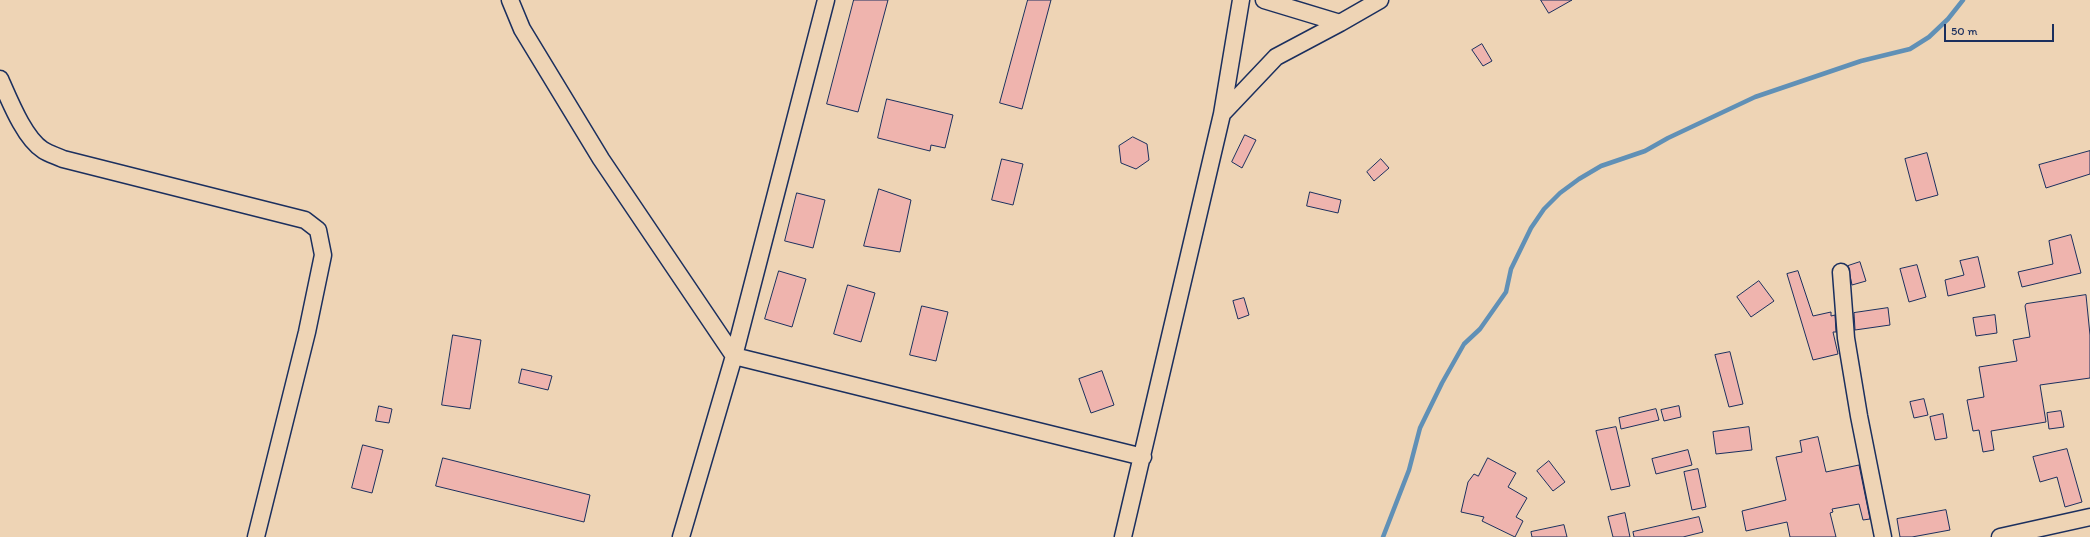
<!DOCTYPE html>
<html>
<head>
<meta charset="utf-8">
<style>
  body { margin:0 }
  #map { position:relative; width:2090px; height:537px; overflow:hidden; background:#eed4b5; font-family:Itim,sans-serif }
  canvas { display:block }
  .scale { position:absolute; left:1944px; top:24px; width:110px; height:18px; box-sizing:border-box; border:2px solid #1b2f5e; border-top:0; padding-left:5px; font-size:12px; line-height:14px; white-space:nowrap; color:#1b2f5e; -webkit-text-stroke:3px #eed4b5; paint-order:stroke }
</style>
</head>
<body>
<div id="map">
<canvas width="2090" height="537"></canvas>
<div class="scale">50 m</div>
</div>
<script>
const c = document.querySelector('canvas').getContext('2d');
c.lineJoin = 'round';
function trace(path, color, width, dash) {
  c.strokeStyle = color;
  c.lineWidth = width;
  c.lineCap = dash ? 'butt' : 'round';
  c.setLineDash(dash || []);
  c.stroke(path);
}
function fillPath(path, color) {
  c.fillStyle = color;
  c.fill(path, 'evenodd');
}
const stream = new Path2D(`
  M1383,537l26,-67 11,-42 22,-45 22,-39 16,-15 26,-37 5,-23 20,-41 13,-19 16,-16 19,-14 22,-13 44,-15 23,-13 87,-41 106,-36 49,-12 19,-12 19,-18 15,-19`);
const building = new Path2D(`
  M854,0h34l-30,112 -31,-8z
  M1028,0h23l-29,109 -22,-6z
  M1541,0h31l-23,13z
  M1482,44l10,17 -9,5 -11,-16z
  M887,99l66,16 -8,33 -14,-3 -1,6 -52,-13z
  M1245,135l11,5 -14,28 -10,-6z
  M1133,137l14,7 2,16 -13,9 -15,-6 -2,-17z
  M2090,151v23l-44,14 -7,-23z
  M1927,153l11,42 -22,6 -11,-42z
  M1002,159l21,5 -10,41 -21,-5z
  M1381,159l8,9 -15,13 -7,-9z
  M879,189l32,11 -11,52 -36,-6z
  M1310,192l31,8 -3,13 -31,-7z
  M797,193l28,7 -12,48 -28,-7z
  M2071,235l10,38 -59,14 -4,-15 35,-8 -4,-23z
  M1978,257l7,30 -37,9 -3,-16 19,-5 -4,-14z
  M1860,262l6,19 -14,4 -4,-19z
  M1917,265l9,32 -17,5 -9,-33z
  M779,271l27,8 -14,48 -27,-8z
  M1798,271l15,45 18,-4v4l4,-1 1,17h-3l5,22 -25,6 -26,-86z
  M1759,281l15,20 -23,16 -14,-20z
  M848,285l27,8 -14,49 -27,-8z
  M2086,295l4,40v43l-50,7 6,37 -55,9 3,19 -11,2 -4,-22 -6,1 -6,-31 17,-3 -5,-30 38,-6 -4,-21 17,-3 -5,-31 1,-2z
  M1244,298l5,17 -11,4 -5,-18z
  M922,306l26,6 -12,49 -26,-6z
  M1888,308l2,17 -35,5 -1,-17z
  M1995,315l2,18 -21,3 -3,-18z
  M453,335l28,5 -11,69 -28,-4z
  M1730,352l13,52 -14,3 -14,-52z
  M522,369l30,7 -4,14 -29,-7z
  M1102,371l12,34 -23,8 -12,-34z
  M1924,399l4,16 -14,3 -4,-16z
  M379,406l13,3 -3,14 -13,-2z
  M1679,406l2,11 -17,4 -3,-11z
  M1656,409l3,11 -38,9 -2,-11z
  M2061,411l3,16 -15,2 -2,-16z
  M1943,414l4,24 -12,2 -5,-23z
  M1616,427l14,59 -19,4 -15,-59z
  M1749,427l3,23 -36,4 -3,-22z
  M1818,437l8,35 33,-7 11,54 -7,1 -4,-16 -27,5 1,3 -3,1 6,24h-46l-3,-15 -41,9 -4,-20 44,-11 -10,-43 26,-5 -2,-11z
  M363,445l20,5 -11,43 -20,-5z
  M2067,449l15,53 -17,5 -8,-30 -17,5 -7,-25z
  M1688,450l4,15 -36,9 -4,-15z
  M443,458l147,37 -6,27 -148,-36z
  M1488,458l28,15 -8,14 19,11 -11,19 7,4 -8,16 -33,-16 2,-4 -23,-5 7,-30 6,-8 4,2z
  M1549,461l16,21 -12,9 -16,-20z
  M1698,469l8,38 -14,3 -8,-38z
  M1946,510l4,20 -38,7h-12l-3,-18z
  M1625,513l5,24h-17l-5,-20z
  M1699,517l4,15 -20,5h-49l-1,-5z
  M1564,525l3,12h-35l-1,-5z`);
const street = new Path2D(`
  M510,0l12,29 79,130 133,197 409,101
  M1264,0l76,23 40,-23
  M0,79c9,20 24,59 43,71 6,4 14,6 20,9l242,61 13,10 5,25 -16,77 -51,205
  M1222,114l54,-57 64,-34
  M1841,272l5,66 13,78 24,121
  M681,537l53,-181 92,-356
  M1123,537l99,-423 19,-114
  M2000,537l90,-20`);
trace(stream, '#6090b6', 4.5);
fillPath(building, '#efb4ae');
trace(building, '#1b2f5e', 1);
trace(street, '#1b2f5e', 19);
trace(street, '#eed4b5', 16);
</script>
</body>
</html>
